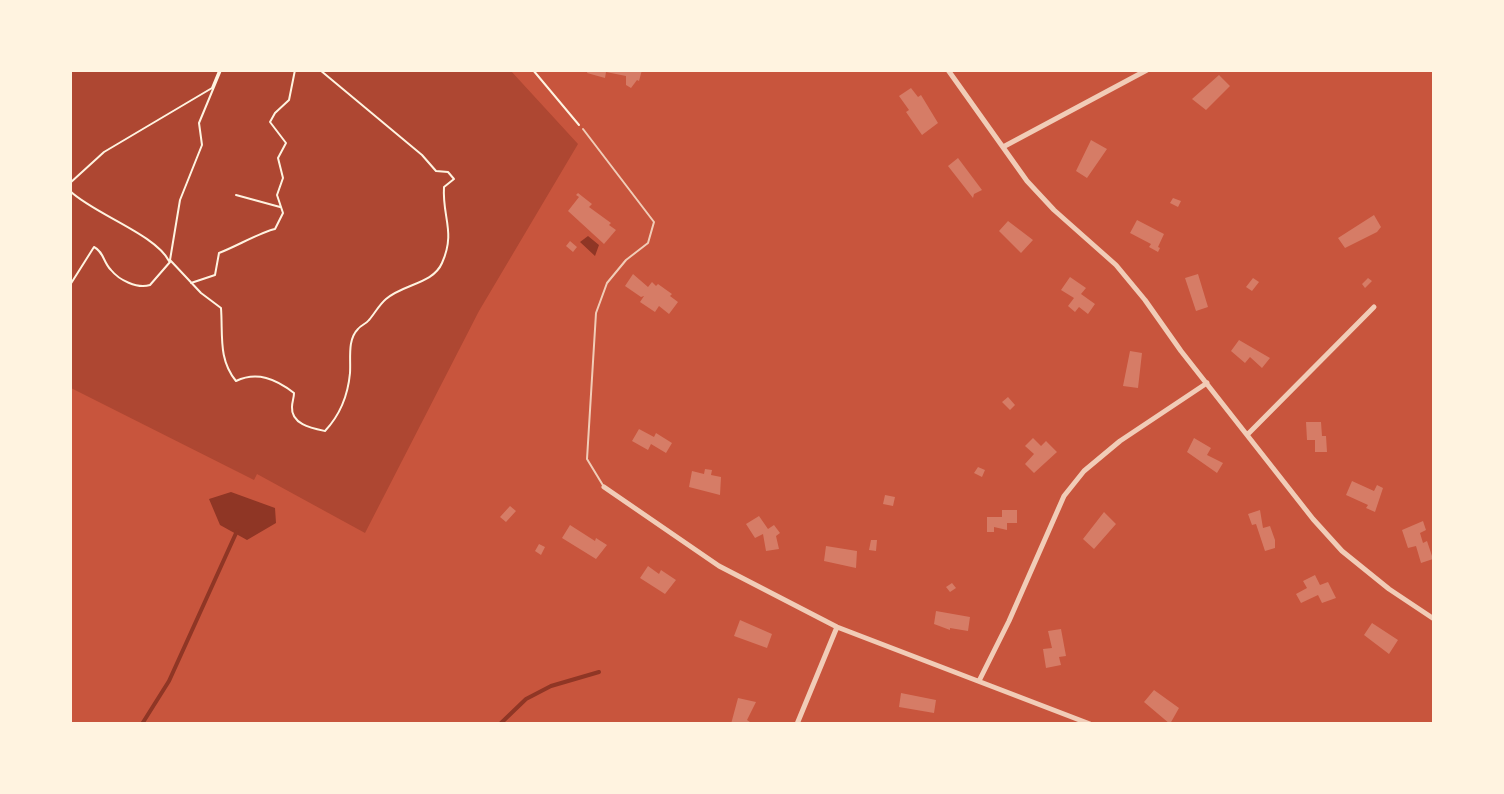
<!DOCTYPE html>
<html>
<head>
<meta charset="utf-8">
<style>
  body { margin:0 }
  #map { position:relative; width:1504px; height:794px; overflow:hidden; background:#c8553d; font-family:Roboto,sans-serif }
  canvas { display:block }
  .frame { position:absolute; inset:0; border:72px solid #fff3e0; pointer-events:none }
</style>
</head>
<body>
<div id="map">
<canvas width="1504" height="794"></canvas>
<div class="frame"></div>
</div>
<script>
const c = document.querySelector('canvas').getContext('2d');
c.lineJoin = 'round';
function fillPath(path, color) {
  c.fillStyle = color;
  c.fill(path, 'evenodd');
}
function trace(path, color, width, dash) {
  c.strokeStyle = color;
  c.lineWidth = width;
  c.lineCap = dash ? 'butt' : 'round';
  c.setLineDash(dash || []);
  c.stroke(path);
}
const green = new Path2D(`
  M70,71h441l67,73 -99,167 -114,222 -108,-59 -3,6 -183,-92z`);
const water = new Path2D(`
  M588,236l11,9 -4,11 -15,-14z
  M231,492l44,16 1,15 -29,17 -27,-15 -11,-26z`);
const stream = new Path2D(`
  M142,724l27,-43 68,-150
  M500,724l26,-25 25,-13 48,-14`);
const building = new Path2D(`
  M588,70h54l-3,11 -2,-1 -6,8 -5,-3v-9l-20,-4 -1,6 -18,-5z
  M1219,75l11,11 -24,24 -14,-11z
  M911,88l7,9 3,-2 17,28 -16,12 -16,-23 3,-2 -10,-14z
  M1091,140l16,9 -20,29 -11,-7z
  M958,158l24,32 -8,4 -1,4 -25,-32z
  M578,193l14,11 -3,3 22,16 -2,2 7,5 -12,14 -36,-33 11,-14 -3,-2z
  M1173,198l8,3 -3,6 -8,-4z
  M1374,215l7,12 -4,5 -32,16 -7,-10z
  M1137,220l27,14 -6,13 2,1 -2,4 -9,-5 2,-3 -21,-11z
  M1008,221l25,19 -12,13 -22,-22z
  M570,241l7,6 -4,5 -7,-6z
  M633,274l15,13 4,-5 4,4 2,-2 14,10 -2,2 8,6 -9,12 -10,-8 -4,6 -15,-10 4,-6 -3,1 -16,-11z
  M1198,274l10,33 -12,4 -11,-33z
  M1070,277l16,11 -5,6 14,10 -7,10 -9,-7 -4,5 -7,-6 6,-8 -13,-8z
  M1253,278l6,4 -7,9 -6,-4z
  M1368,278l4,3 -7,7 -3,-4z
  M1239,340l31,18 -8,10 -12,-11 -5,6 -14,-12z
  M1130,351l12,2 -4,35 -15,-2z
  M1008,397l7,8 -5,5 -8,-8z
  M1306,422h15l1,14h4l1,16h-12v-12h-8z
  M639,429l15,8 2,-4 16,10 -6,10 -15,-9 -3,6 -16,-9z
  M1033,438l8,8 5,-5 11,11 -23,21 -9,-9 9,-10 -9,-8z
  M1194,438l17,10 -4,7 16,8 -6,10 -30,-21z
  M978,467l7,3 -3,7 -8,-4z
  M705,469l7,1 -1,5 10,2 -1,18 -31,-8 3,-16 12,3z
  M1352,481l22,10 3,-6 6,3 -8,24 -9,-4 2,-3 -22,-10z
  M885,495l10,2 -2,9 -10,-2z
  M510,506l6,5 -10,11 -6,-5z
  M1002,510h15v13h-10v7l-13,-3v5h-7v-15h15z
  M1260,510l3,18 7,-2 5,14v8l-10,3 -9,-27 -4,1 -4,-11z
  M1104,512l12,12 -22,25 -11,-10z
  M759,516l9,13 6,-4 6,8 -4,3 3,13 -13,2 -3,-17 -8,4 -9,-14z
  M1423,521l3,9 -6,3 3,10 4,-2 6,18 -12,4 -5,-17 -8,2 -6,-18z
  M570,525l25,16 1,-3 11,7 -11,14 -34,-21z
  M871,540h6l-1,11 -7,-1z
  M539,544l6,3 -4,8 -6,-4z
  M826,546l31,5 -1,17 -32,-7z
  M648,566l11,8 2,-4 15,10 -11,14 -25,-16z
  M1315,575l5,10 8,-3 8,16 -14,5 -4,-8 -17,8 -5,-9 11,-6 -4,-7z
  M952,583l4,5 -6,4 -4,-5z
  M936,611l34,6 -2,14 -18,-3v2l-16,-6z
  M740,620l32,14 -5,14 -33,-12z
  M1372,623l26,17 -9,14 -25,-19z
  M1061,629l5,27 -7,1 2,8 -15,3 -3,-19 9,-1 -4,-17z
  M1154,690l25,18 -9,16 -26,-22z
  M901,693l35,7 -2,13 -35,-6z
  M738,698l18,4 -9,18 6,4h-22z`);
const path = new Path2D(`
  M221,70l-22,53 3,22 -22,55 -10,60 31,33 20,15c2,27 -3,51 15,73 21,-10 40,-2 58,12 0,5 -2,9 -2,14 -1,17 19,21 33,24 15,-16 23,-36 25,-58 1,-14 -3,-33 8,-44 3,-4 8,-5 11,-9 6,-7 10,-15 17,-21 17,-15 47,-15 56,-36 14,-31 0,-46 2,-76l10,-8 -6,-7 -12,-1 -14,-16 -102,-85
  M533,70l46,55
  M70,183l34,-31 108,-64 7,-17
  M70,191c24,23 85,43 99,70
  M236,195l44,12
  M191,283l24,-8 4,-22c16,-6 44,-22 56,-24l8,-16 -6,-18 6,-17 -5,-20 8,-15 -16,-21 5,-9 14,-13 6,-30
  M70,285l24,-38c10,5 9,15 17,23 8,10 26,19 39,15l20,-23`);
const service = new Path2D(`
  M583,129l71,93 -6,21 -22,17 -19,23 -11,30 -9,146 17,28`);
const minor = new Path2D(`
  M948,70l79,111 27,29 62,55 29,35 36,51 132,168 29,32 47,38 45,30
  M1003,147l144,-77
  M1248,434l126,-127
  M604,487l115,79 118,61 253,97
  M979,681l30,-60 55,-125 20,-25 36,-30 87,-58
  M797,724l40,-97`);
fillPath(green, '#ae4732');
fillPath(water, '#8f3625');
trace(stream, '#8f3625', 4);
fillPath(building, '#d67c66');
trace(path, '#fff3e0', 2);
trace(service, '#f1ccb7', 2);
trace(minor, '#f1ccb7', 5);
</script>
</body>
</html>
